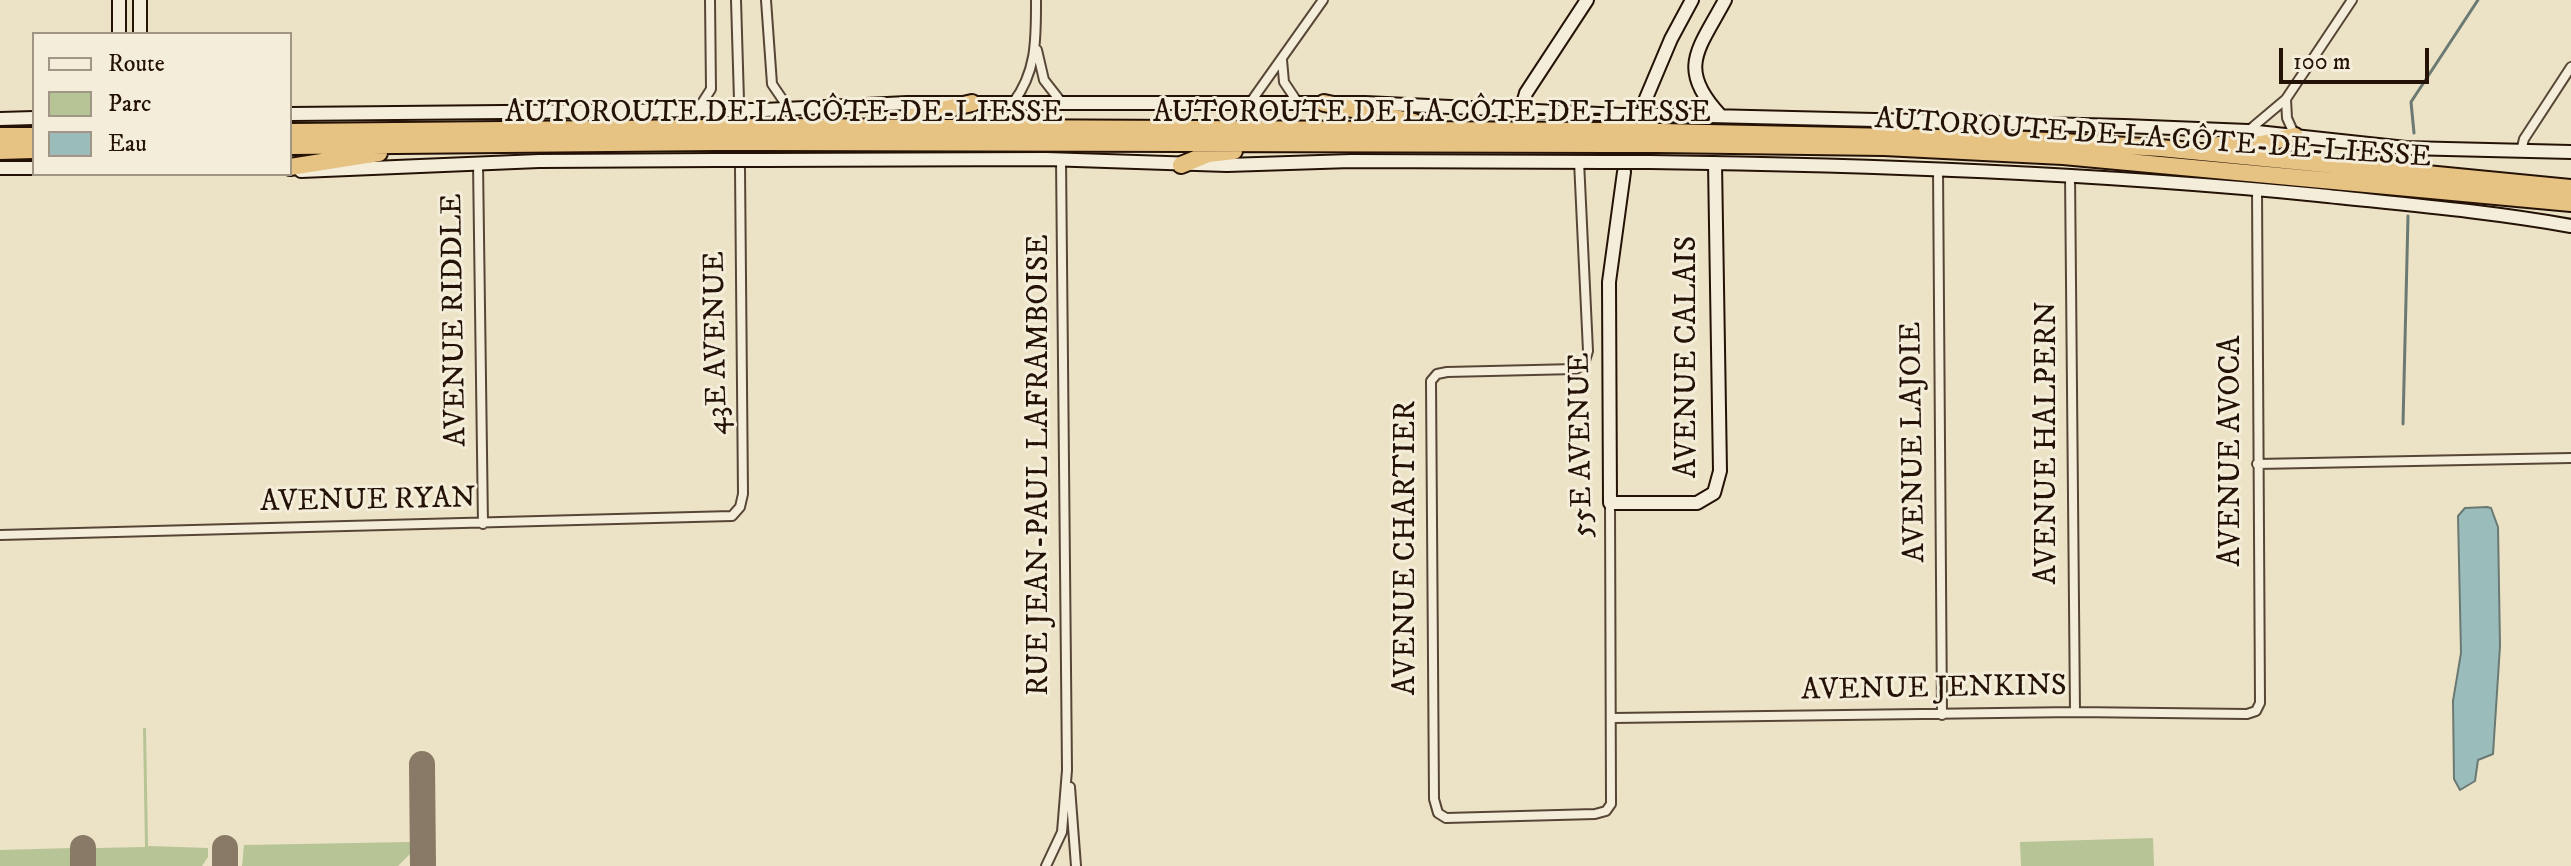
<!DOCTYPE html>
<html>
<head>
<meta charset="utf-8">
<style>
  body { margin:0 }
  #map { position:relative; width:2571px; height:866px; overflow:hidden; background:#ece3c6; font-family:"IM FELL DW Pica",serif }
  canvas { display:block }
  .legend { position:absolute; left:32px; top:32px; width:260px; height:144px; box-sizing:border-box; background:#f3edda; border:2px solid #a19585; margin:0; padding:10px 14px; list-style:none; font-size:24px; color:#251206 }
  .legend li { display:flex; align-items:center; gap:16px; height:40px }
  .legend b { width:40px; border:2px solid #a19585 }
  .scale { position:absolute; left:2279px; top:48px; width:150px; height:36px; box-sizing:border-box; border:4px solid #251206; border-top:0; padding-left:10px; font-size:24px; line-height:28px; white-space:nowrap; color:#251206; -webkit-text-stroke:6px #f3edda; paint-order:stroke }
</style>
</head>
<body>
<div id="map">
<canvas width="2571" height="866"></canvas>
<ul class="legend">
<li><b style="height:10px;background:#f3edda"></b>Route</li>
<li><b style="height:22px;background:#b7c496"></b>Parc</li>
<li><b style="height:22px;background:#9abdbc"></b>Eau</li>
</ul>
<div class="scale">100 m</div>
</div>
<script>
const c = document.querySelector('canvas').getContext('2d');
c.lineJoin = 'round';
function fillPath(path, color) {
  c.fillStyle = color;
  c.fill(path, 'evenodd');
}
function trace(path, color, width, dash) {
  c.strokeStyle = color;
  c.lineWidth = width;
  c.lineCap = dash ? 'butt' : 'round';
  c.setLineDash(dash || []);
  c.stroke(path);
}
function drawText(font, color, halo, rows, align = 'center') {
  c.font = font + ' "IM FELL DW Pica",serif';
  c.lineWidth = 6;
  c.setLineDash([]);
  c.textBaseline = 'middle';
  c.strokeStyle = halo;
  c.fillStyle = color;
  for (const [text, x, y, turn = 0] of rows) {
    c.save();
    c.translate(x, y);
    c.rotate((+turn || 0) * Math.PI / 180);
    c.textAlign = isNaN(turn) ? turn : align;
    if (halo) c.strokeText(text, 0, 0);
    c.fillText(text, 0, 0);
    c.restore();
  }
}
const green = new Path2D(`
  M143,728h3l2,118 60,2v9l-6,9h-107l1,-18 49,-1z
  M2153,838l1,28h-133l-1,-24z
  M411,842l-1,12 -12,12h-156l2,-21z
  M72,848v18h-72v-16z`);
const water = new Path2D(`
  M2487,507l4,1 7,19 2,119 -7,108 -15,6 -3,21 -15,9 -6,-11 -1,-78 8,-48 -3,-137 7,-8z`);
const stream = new Path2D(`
  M2414,133l-3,-31 67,-102
  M2403,424l5,-208`);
const taxiway = new Path2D(`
  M422,764l1,102
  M83,848v18
  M225,848v18`);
const street = new Path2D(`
  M736,0l3,100
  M766,0l6,84 17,25
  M1037,50l7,30 18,23
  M1282,60l2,22 14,21
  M2286,99l1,19 8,18
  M1013,103c24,-32 23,-64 23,-103
  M1250,103l73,-103
  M697,111l14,-22 -1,-89
  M2248,131l38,-32 66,-99
  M2521,151l3,-12 47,-72
  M1579,161l9,190 -4,13 -8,5 -129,3 -10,2 -6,7 3,418 4,14 8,5 149,-4 11,-3 5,-7 -1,-301
  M478,163l5,361
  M1938,168l4,547
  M2070,174l5,538
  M2257,464l314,-6
  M0,535l732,-19 8,-9 3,-13 -3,-325
  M1613,718l462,-6 172,2 9,-3 4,-8 -3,-514
  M1070,787l6,79
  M1046,866l16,-34 5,-62 -6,-611`);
const secondary = new Path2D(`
  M119,0v34
  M140,0v34
  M1644,103l27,-64 21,-39
  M764,110l143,-7h458l256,12
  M1521,111l5,-18 61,-93
  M290,114l426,-4
  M1668,115l456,11 124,5 158,17 165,4
  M1720,115c-44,-47 -21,-66 5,-115
  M0,119l34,-1
  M764,160l282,-1 181,6 124,-4 256,1
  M1650,162c224,3 445,11 668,33 84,9 169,16 253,31
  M0,168h34
  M301,171l238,-10 177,-1
  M1624,172l-15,110 1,221h87l17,-10 6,-22 -5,-308`);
const highway = new Path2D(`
  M1324,103l90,19
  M912,117l60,-14
  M764,127l851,4
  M290,132l426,-4
  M1661,132l370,8 129,8 411,40
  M0,136h34
  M764,142l848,2
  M1656,144l228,3 179,9 508,47
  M2218,145l44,-1 33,-8
  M290,146l426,-4
  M0,151l34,-1
  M1181,165l27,-11 26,-3
  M290,167l89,-14`);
const secondaryBridge = new Path2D(`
  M716,110h48
  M1621,115h47
  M716,160h48
  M1607,162h43`);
const highwayBridge = new Path2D(`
  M716,128l48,-1
  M1615,131l46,1
  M716,142h48
  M1612,144h44`);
const streetNames = [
  ["AUTOROUTE DE LA CÔTE-DE-LIESSE",784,115],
  ["AUTOROUTE DE LA CÔTE-DE-LIESSE",1432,115],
  ["AUTOROUTE DE LA CÔTE-DE-LIESSE",2153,140,4],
  ["AVENUE RIDDLE",456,320,-91],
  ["43E AVENUE",718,343,-91],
  ["AVENUE CALAIS",1689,357,-90],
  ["AVENUE LAJOIE",1915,442,-91],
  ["AVENUE HALPERN",2049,443,-90],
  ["55E AVENUE",1583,445,-91],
  ["AVENUE AVOCA",2233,451,-90],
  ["RUE JEAN-PAUL LAFRAMBOISE",1041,465,-90],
  ["AVENUE RYAN",368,502,-1],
  ["AVENUE CHARTIER",1408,548,-90],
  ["AVENUE JENKINS",1934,690,-1]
];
fillPath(green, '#b7c496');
fillPath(water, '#9abdbc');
trace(water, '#6b7973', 2);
trace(stream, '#6b7973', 3);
trace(taxiway, '#887a66', 26);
trace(street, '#574636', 12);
trace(secondary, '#251206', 16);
trace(highway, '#251206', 20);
trace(street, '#f3edda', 8);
trace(secondary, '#f3edda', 12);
trace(highway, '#e6c283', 16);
trace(secondaryBridge, '#251206', 16, []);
trace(highwayBridge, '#251206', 20, []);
trace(secondaryBridge, '#f3edda', 12);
trace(highwayBridge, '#e6c283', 16);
drawText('30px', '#251206', '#f3edda', streetNames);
</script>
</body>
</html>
